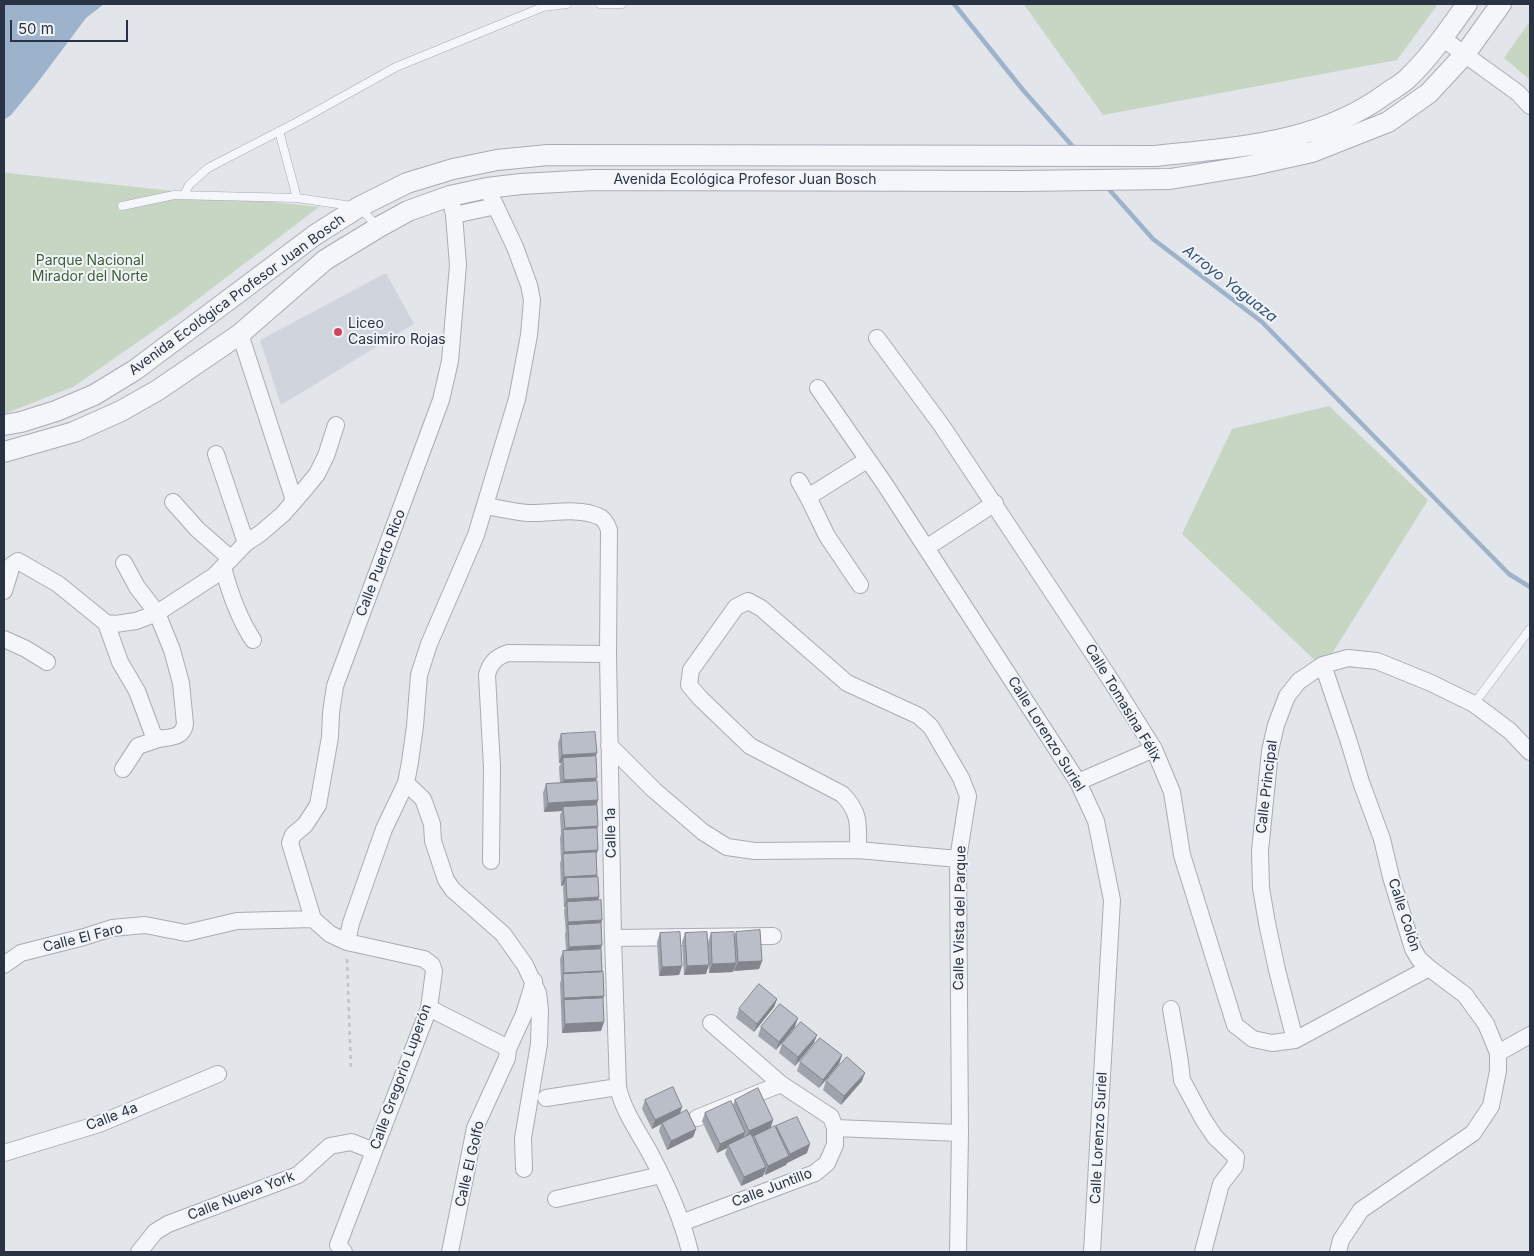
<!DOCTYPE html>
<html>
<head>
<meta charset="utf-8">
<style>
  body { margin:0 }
  #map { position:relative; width:1534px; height:1256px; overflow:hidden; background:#e2e5ea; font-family:Inter,sans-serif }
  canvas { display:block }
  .frame { position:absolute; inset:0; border:5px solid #293343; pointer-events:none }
  .scale { position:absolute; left:10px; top:20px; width:118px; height:22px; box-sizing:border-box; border:2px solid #293343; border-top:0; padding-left:6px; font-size:15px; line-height:18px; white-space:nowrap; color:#293343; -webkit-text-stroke:4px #f1f4f8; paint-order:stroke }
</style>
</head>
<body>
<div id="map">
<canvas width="1534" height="1256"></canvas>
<div class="frame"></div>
<div class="scale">50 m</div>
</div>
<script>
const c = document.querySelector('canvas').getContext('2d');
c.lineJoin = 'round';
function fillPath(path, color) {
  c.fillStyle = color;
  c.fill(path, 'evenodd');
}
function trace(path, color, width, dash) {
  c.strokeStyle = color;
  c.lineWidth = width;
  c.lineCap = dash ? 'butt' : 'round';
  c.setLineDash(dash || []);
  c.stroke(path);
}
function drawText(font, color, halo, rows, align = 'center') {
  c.font = font + ' Inter,sans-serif';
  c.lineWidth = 4;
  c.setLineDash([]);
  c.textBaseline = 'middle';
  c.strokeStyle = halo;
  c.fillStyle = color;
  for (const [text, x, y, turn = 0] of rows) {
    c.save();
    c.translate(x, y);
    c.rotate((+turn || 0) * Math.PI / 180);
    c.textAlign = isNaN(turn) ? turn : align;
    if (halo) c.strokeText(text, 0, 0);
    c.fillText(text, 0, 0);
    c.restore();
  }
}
const built = new Path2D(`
  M386,273l28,51 -133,81 -21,-65z`);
const green = new Path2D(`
  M1025,4h413l-41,56 -294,55 -78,-109z
  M1530,21v59l-26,-22z
  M4,172l4,1 311,34 -141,107 -105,73 -69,27z
  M1329,406l99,94 -105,168 -141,-134 50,-105z`);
const water = new Path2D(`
  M4,4h100l-18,14 -48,64 -27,33 -7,5z`);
const stream = new Path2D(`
  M954,4l69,86 52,59
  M1106,186l47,53 109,83 247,252 21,13`);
const path = new Path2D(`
  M347,959l4,111`);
const service = new Path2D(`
  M600,4h22
  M279,131l18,67
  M184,195l5,-10 19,-17 91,-47 97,-54 147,-60 24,-3
  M122,206l52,-11 123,3 62,9 18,19
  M1474,704l56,-75`);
const minor = new Path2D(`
  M1442,38l76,55 12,13
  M454,215l42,-9
  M240,334l53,163 -1,7
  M877,338l65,88 168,253 44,70 18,43 10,63 53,170 18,14 19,4 23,-3 134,-72
  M818,388l66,95 194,299 18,39 16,79 -20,352
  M216,454l30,89
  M799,481l9,16
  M173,502l24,27 34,30
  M485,506c14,2 28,6 43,7 22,1 48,-6 70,3 6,2 9,8 11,14l-1,124 5,284 5,149c5,24 20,44 32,66 16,30 32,65 40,99
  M926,548l69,-45
  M223,567c7,27 15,50 30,73
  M860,585l-33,-49 -19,-39 59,-37
  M4,591l8,-26 6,-4 40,23 48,39 9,1 21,-3 21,-8 57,-37 32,-33 15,-10 22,-19 21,-24 13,-16 9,-18 10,-31
  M106,623l14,39 17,29 16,43 6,5c11,-2 24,-1 26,-15l-4,-41 -9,-33 -15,-37 -20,-26 -13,-24
  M4,639l22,10 21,13
  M1323,665l26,77 12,40 21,57 9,38 22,72 6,10 10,9 36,27 21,29 12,29v18l-7,35 -18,27 -112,77 -20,30 -3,12
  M609,745l45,45 49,42 24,15 28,4 103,-1 100,9
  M123,769l15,-23 21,-7
  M1078,782l76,-33
  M406,783l17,16 9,25 1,17 13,39 7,10 50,44 22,31 13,28 2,17 -1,34 -16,94 1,31
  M858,850c0,-25 3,-37 -16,-56l-92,-48 -50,-48 -11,-13 2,-15 45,-63 12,-6 13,7 86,75 72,33 12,11 30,51 7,18 -10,63 2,274 -2,119
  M491,861l1,-94 -5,-92c3,-12 9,-18 21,-22l100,1
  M313,919l-23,-76 3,-8 12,-10 13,-20 12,-68 1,-24 4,-27 106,-286 9,-39 8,-96 -4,-50 -4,-19
  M313,919l17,15 17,8 77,17 8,6 2,6 -5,37 -91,237 6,7
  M613,938l160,-2
  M347,942l4,-19 33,-94 22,-46 4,-21 5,-36 4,-51 10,-31 47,-109 41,-136 12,-64 3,-35 -3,-15 -14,-38 -28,-59
  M4,965l17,-12 63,-16 28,-9 33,-3 41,8 51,-12 76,-2
  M429,1008l73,37 6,4 -1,9 -32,70 -25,124
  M1171,1009l9,53 2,18 21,39 12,18 21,20 -1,9 -14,18 -18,68
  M1295,1040l-18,-70 -10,-47 -6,-35 -1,-37 10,-100 6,-26 11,-29 12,-15 24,-16 25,-7 29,3 54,22 43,21 36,27 20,21
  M508,1049l16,-35 10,-33
  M1498,1053l32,-18
  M546,1098l72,-11
  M697,1118l84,-34
  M835,1128l125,5
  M4,1153l95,-29 119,-50
  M556,1199l105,-24
  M681,1223l134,-50 12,-10 8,-18v-17l-4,-11 -50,-33 -70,-61
  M139,1252l16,-20 13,-8 130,-49 32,-29 21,-4 23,9`);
const tertiary = new Path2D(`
  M4,425l17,-3 35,-11 38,-16 41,-25 180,-135 44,-28 48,-24 46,-14 44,-9 51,-5 607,1c82,-9 163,-12 232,-63 7,-5 15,-9 21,-15 23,-22 41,-49 59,-74
  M4,452l70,-20 47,-21 37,-21 82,-56 85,-74 54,-33 29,-16 42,-15 37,-8 34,-4 73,-4 426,1 150,-2 79,-13 63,-14 76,-30 41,-29 36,-39 36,-50`);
const wall = new Path2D(`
  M561,734l34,23 2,21 -2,3 3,19 -1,5 1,21 -1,3 1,21 -2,4 1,21 -1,2 3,20 -1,3 4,20 -1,4 1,21 -1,4 2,49 -2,33 -39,2 -2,-50 1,-3 -1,-21 3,-8 3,-1 -1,-16 1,-3 -2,-20 1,-4h-1l-1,-20 1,-2 -3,1 -1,-23 1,-3 -1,-22 1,-4 -1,-19 2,-4 -18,1 -1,-19 3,-9 14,-1 -1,-16 2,-4h-2l-1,-20z
  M736,932l26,29 -3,8 -25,2v-4l-1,5 -24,1 -1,-31 3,-9 23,4z
  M660,933l22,33 -3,9 -20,1 -2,-34z
  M685,933l21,41 -22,1 -2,-33z
  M777,999l-3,8 -20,25 -18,-14 3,-9z
  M761,1027h34l-19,23 -18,-14z
  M814,1043l-19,23 -16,-13 3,-9z
  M842,1055l-3,9 -20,24 -22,-17 3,-9z
  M826,1081h36l-21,24 -18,-15z
  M645,1100l37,7 -2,7 16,15 -3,8 -26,13 -8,-19 2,-7 -9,5 -10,-20z
  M735,1100l38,20 -3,9 -18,8 1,2 1,-3 22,-8v-2l31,27 -20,10 -1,2 -21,10 -1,-3 -1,4 -22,10 -16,-32 2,-6 -10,5 -15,-32 3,-8 28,-8z`);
const shadedWall = new Path2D(`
  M597,753l-4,8 -30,-3 -2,5h-2l3,-8z
  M597,778l-4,8 -33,2 4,-8z
  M598,800l-3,9 -32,-2 -1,4 -18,1 4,-9z
  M598,826l-3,9 -32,-2 2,-5z
  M598,850l-4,9 -31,-5 -3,6 4,-8z
  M597,875l-3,9 -28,-6 -2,7 -3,1 3,-9z
  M599,897l-3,9 -29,-4 -2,5h-1l3,-8z
  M602,920l-3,9 -31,-4 -3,6 3,-9z
  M602,945l-3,9 -33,1 3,-8z
  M762,961l-3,8 -25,2 4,-9z
  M736,963l-3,9 -24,1 3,-9z
  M709,965l-3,9 -22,1 3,-9z
  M682,966l-3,9 -20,1 3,-9z
  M602,971l-3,8 -36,-3 1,-3z
  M604,996l-3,9 -37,-5 -3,7 3,-9z
  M777,999l-3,8 -20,25 3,-8z
  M798,1018l-3,9 -19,23 3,-8z
  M604,1022l-3,9 -39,2 3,-9z
  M817,1035l-3,8 -19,23 3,-9z
  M842,1055l-3,9 -20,24 4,-8z
  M865,1073l-3,8 -21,24 3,-9z
  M682,1107l-3,8 -17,8 -1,1 -9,5 3,-9z
  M773,1120l-3,9 -24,11 3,-9z
  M696,1129l-3,8 -26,13 4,-9z
  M745,1132l-3,9 -14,4 -1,3 -10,5 3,-9z
  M810,1144l-3,9 -20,10 -1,2 -21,10 3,-9 21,-10 1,-2z
  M766,1167l-3,9 -22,10 3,-9z`);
const building = new Path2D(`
  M595,732l2,21 -35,2 -1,-21z
  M596,756l1,22 -33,2 -1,-22z
  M597,781l1,19 -50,3 -2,-19z
  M597,805l1,21 -33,2 -2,-21z
  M597,828l1,22 -34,2 -1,-22z
  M596,852l1,23 -33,2 -1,-23z
  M598,877l1,20 -32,2 -1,-21z
  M601,900l1,20 -34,2 -1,-20z
  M601,923l1,22 -33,2 -1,-22z
  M760,930l2,31 -24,1 -2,-30z
  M680,932l2,34 -20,1 -2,-34z
  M707,932l2,33 -22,1 -2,-33z
  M734,932l2,31 -24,1 -1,-31z
  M601,949l1,22 -38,2 -1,-22z
  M603,972l1,24 -40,2 -1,-24z
  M759,984l18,15 -20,25 -18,-15z
  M603,998l1,24 -39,2 -1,-24z
  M780,1004l18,14 -19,24 -18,-15z
  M801,1022l16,13 -19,22 -16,-13z
  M820,1038l22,17 -19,25 -23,-18z
  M847,1057l18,16 -21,23 -18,-15z
  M673,1087l9,20 -27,13 -10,-20z
  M758,1088l15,32 -24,11 -14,-31z
  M731,1101l14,31 -25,12 -15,-31z
  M687,1110l9,19 -25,12 -9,-18z
  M797,1117l13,27 -20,10 -14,-28z
  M775,1126l14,30 -21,10 -14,-30z
  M751,1134l15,33 -22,10 -16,-32z`);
const markers = [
  [338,332,5,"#d2455a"]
];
const streetNames = [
  ["Avenida Ecológica Profesor Juan Bosch",745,180],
  ["Avenida Ecológica Profesor Juan Bosch",237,295,-36],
  ["Calle Puerto Rico",381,563,-69],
  ["Calle Tomasina Félix",1123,703,59],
  ["Calle Lorenzo Suriel",1046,734,58],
  ["Calle Principal",1267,787,-83],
  ["Calle 1a",611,833,-91],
  ["Calle Colón",1404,915,72],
  ["Calle Vista del Parque",960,918,-89],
  ["Calle El Faro",83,938,-14],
  ["Calle Gregorio Luperón",401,1077,-70],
  ["Calle 4a",112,1117,-21],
  ["Calle Lorenzo Suriel",1099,1138,-87],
  ["Calle El Golfo",470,1164,-77],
  ["Calle Juntillo",772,1188,-21],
  ["Calle Nueva York",241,1196,-21]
];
const parkNames = [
  ["Parque Nacional",90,261],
  ["Mirador del Norte",90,277]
];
const poiNames = [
  ["Liceo",348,324],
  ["Casimiro Rojas",348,340]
];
const waterNames = [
  ["Arroyo Yaguaza",1230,284,38]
];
fillPath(built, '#d0d4dc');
fillPath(green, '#c7d5c3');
fillPath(water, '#9cb3cb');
trace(stream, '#9cb3cb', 4.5);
trace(service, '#a7acb5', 9);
trace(minor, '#a7acb5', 18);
trace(tertiary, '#a7acb5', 22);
trace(path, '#c0c3ca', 2.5, [4, 4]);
trace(service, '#f5f6f9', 8);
trace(minor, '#f5f6f9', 16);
trace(tertiary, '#f5f6f9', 20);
fillPath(wall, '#9fa3ac');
fillPath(shadedWall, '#82858c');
fillPath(building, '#b9bec8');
trace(building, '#82858c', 1);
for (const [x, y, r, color] of markers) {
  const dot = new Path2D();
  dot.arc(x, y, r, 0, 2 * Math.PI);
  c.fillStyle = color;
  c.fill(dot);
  trace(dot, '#f1f4f8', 2);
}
drawText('14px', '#293343', '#f1f4f8', streetNames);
drawText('14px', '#3e5f36', '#f1f4f8', parkNames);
drawText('14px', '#293343', '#f1f4f8', poiNames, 'left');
drawText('italic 15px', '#325178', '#f1f4f8', waterNames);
</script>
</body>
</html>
